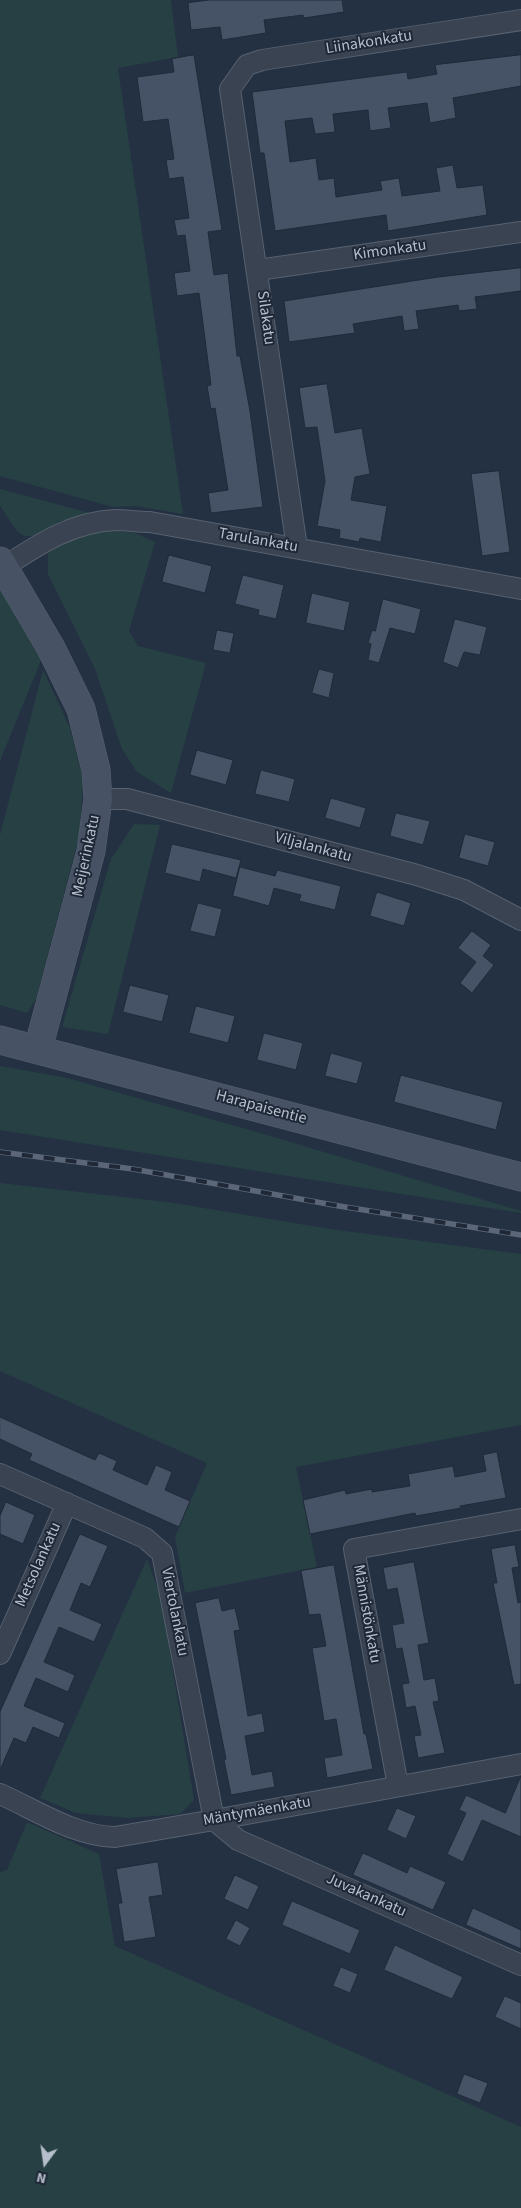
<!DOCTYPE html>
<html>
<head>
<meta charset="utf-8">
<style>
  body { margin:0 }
  #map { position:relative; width:521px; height:2208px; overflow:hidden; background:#243143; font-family:"Source Sans 3",sans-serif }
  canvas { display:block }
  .north { position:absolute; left:20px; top:2138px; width:50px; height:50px; -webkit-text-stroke:4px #1e2837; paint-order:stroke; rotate:194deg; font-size:14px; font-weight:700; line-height:20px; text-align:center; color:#b6becc }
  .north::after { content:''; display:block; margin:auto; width:18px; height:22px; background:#b6becc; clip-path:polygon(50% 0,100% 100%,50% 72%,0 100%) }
</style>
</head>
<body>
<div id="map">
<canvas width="521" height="2208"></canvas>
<div class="north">N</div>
</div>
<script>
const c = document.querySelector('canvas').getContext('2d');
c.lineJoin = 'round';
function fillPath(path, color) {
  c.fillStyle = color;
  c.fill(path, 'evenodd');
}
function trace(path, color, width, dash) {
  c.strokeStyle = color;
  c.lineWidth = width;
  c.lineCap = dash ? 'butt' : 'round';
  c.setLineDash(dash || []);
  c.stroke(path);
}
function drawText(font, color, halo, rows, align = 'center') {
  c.font = font + ' "Source Sans 3",sans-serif';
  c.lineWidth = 4;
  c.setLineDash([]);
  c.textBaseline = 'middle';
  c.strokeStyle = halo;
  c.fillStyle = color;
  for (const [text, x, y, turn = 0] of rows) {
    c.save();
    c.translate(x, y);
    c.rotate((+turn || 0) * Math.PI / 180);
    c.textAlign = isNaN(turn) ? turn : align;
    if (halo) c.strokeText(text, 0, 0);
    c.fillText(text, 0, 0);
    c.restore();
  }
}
const green = new Path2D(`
  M0,0h171l7,57 -60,11 65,446 -48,-8 -22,1 -113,-31z
  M0,489l90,24 -29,8 -26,15h-11l-7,-5 -17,-25z
  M103,530l32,3 20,9 -26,89 9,15 68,17 -35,130 -34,-21 -15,-23 -27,-80 -47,-95v-21l22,-14z
  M0,578l42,80 -42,103z
  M43,670l27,58 13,51 -3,54 -44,166 -9,14 -27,-8v-170z
  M134,824l26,1 -52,209 -46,-7 49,-168z
  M0,1066l67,12 200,57 254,76v2l-521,-83z
  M0,1183l167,19 163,27 191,25v171l-225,42 21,100 -132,26 -10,-56 32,-74 -207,-92z
  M147,1559l14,39 33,202 -14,14 -52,4 -52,-5 -36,-15z
  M27,1822l72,32 16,92 406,181v81h-521v-336l7,-2z`);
const building = new Path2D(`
  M209,0h133l2,12 -40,6 -1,-3 -39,5 2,13 -44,7 -2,-13 -29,3 -3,-27z
  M194,55l28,175 -14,2 6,43 14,-2 9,83h3l10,55 13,96 -52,6 -3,-20 20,-3 -13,-82 -4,1 -4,-23 4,-1 -12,-92 -22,3 -3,-23 16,-2 -5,-36 -8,1 -3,-16 15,-2 -6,-41 -14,2 -3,-19 8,-1 -6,-40 -25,3 -6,-45 37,-5 -2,-13z
  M521,55v31l-68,12 3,20 -26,5 -3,-20 -39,5 3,20 -21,3 -2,-21 -35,4 2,18 -20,2 -3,-16 -27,3 5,41 26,-4 3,22 15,-2 2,19 46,-7 -2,-9 19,-3 3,18 38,-5 -4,-23 17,-3 4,23 26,-3 4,30 -99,16 -2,-16 -111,16 -11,-78h-4l-8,-61 155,-20 1,7 29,-5 -2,-9z
  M521,268v23l-46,6 2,12 -18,2 -1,-6 -42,6 3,18 -15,2 -2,-15 -49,8 2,9 -66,9 -5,-41 154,-24z
  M327,384l8,49 27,-5 8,46 -15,3 -4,23 36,6 -6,36 -21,-4 -1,4 -20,-4 1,-8 -23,-4 8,-45 -8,-54 -12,1 -6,-40z
  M499,471l11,81 -28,4 -11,-82z
  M169,555l43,11 -7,27 -43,-11z
  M243,575l41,10 -8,34 -18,-4 1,-5 -24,-6z
  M312,593l38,9 -6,29 -38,-8z
  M383,599l38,10 -6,25 -25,-6 -11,35 -11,-3 3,-16 -3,-1 4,-13 3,1z
  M455,619l32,8 -7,28 -16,-3 -6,16 -15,-6z
  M217,630l17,3 -4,20 -17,-3z
  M319,669l15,4 -5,25 -17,-5z
  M197,750l36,10 -7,25 -36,-10z
  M261,770l34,9 -6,23 -34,-8z
  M331,798l35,10 -6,20 -35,-10z
  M396,813l34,8 -7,24 -33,-9z
  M465,834l30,8 -7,24 -29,-8z
  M172,844l69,16 -5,18 -33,-9 -3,13 -35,-9z
  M240,867l35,9 2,-6 64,16 -6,24 -36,-9 2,-6 -27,-7 -5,18 -36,-10z
  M377,892l34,11 -7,23 -34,-10z
  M198,903l24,6 -7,28 -25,-6z
  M472,931l19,14 -8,11 11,9 -22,28 -12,-10 16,-21 -18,-14z
  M130,985l39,10 -7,27 -39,-10z
  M196,1006l39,10 -7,27 -39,-10z
  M264,1033l39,10 -7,27 -39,-10z
  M331,1053l32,9 -6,22 -32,-8z
  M401,1075l102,27 -7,28 -102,-28z
  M0,1417l95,43 4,-7 18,8 -4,9 34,15 9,-20 16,7 -7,18 25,11 -11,26 -150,-67 3,-6 -32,-15z
  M497,1452l9,46 -46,8 1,2 -45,8 -1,-3 -105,21 -7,-34 42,-10 1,4 26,-5v3l38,-6 -2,-12 45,-8 2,11 31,-6 -3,-16z
  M6,1502l29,13 -12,29 -23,-10v-18z
  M80,1534l28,12 -18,41 -9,-4 -11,27 32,14 -8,18 -35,-15 -15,35 31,13 -7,17 -32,-14 -12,28 41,17 -6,15 -26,-11 -7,16 -12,-5 -14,32v-58z
  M515,1545l4,22 -7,1 6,35 3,-1v82l-7,1 -21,-102h4l-6,-34z
  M414,1562l15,81 -11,2 6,35 11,-2 4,23 -6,1 12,51 -27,5 -4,-22 7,-1 -6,-29 -9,2 -4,-24 7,-1 -7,-35 -6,1 -4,-24 12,-2 -7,-35 -10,2 -4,-22z
  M334,1565l30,169h2l7,35 -46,9 -3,-20 18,-3 -6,-36 -12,2 -12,-73 14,-2 -6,-32 -11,1 -8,-44z
  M219,1598l3,13 13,-3 5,22 -6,1 14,85 14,-3 3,19 -20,4 7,39 20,-4 3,16 -44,8 -7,-35 2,-1 -31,-156z
  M521,1776v61l-39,-17 -19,42 -16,-8 19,-41 -7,-3 7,-15 39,18z
  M397,1808l19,8 -10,23 -19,-9z
  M363,1853l44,20 3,-7 36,16 -13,28 -80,-35z
  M158,1862l5,33 -14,2 7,40 -32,5 -6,-39h4l-6,-34z
  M235,1875l24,11 -11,24 -24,-11z
  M292,1901l68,29 -10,24 -68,-29z
  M473,1908l48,22v19l-55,-24z
  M236,1920l14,8 -10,18 -14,-7z
  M395,1945l68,32 -11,22 -68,-29z
  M341,1967l17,7 -8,19 -17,-7z
  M505,1996l16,7v26l-26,-12z
  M464,2074l24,9 -8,20 -23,-9z`);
const street = new Path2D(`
  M258,270l263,-38
  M297,548l-67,-459 17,-24 15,-5 259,-40
  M4,567c35,-23 68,-45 111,-47 11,0 23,2 35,2l371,67
  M98,799h29l290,76 47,15 57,30
  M0,1474l145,64 17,15 52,267 24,20 283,125
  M0,1654l67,-151
  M398,1786l-44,-237 167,-30
  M0,1794c36,16 75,42 115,43l99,-17 307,-56`);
const secondary = new Path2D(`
  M0,561l51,87 30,61 15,61 2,29 -7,52 -53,198
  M0,1040l521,137`);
const rail = new Path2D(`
  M0,1152l133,17 206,37 182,29`);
const streetNames = [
  ["Liinakonkatu",369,43,-9],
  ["Kimonkatu",390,251,-8],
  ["Silakatu",265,318,82],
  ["Tarulankatu",258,541,10],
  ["Viljalankatu",313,848,15],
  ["Meijerinkatu",87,856,-78],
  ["Harapaisentie",261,1108,15],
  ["Metsolankatu",39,1565,-66],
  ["Viertolankatu",174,1612,79],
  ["Männistönkatu",366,1614,80],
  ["Mäntymäenkatu",257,1812,-10],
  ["Juvakankatu",366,1896,24]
];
fillPath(green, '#264044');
fillPath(building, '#465367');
trace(building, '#202a39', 1);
trace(street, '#57616f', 22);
trace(secondary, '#57616f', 29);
trace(street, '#394352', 20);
trace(secondary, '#475265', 28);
trace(rail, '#5b6779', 5.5);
trace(rail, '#1e2837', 4, [11]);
drawText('16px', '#b6becc', '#1e2837', streetNames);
</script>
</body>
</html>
